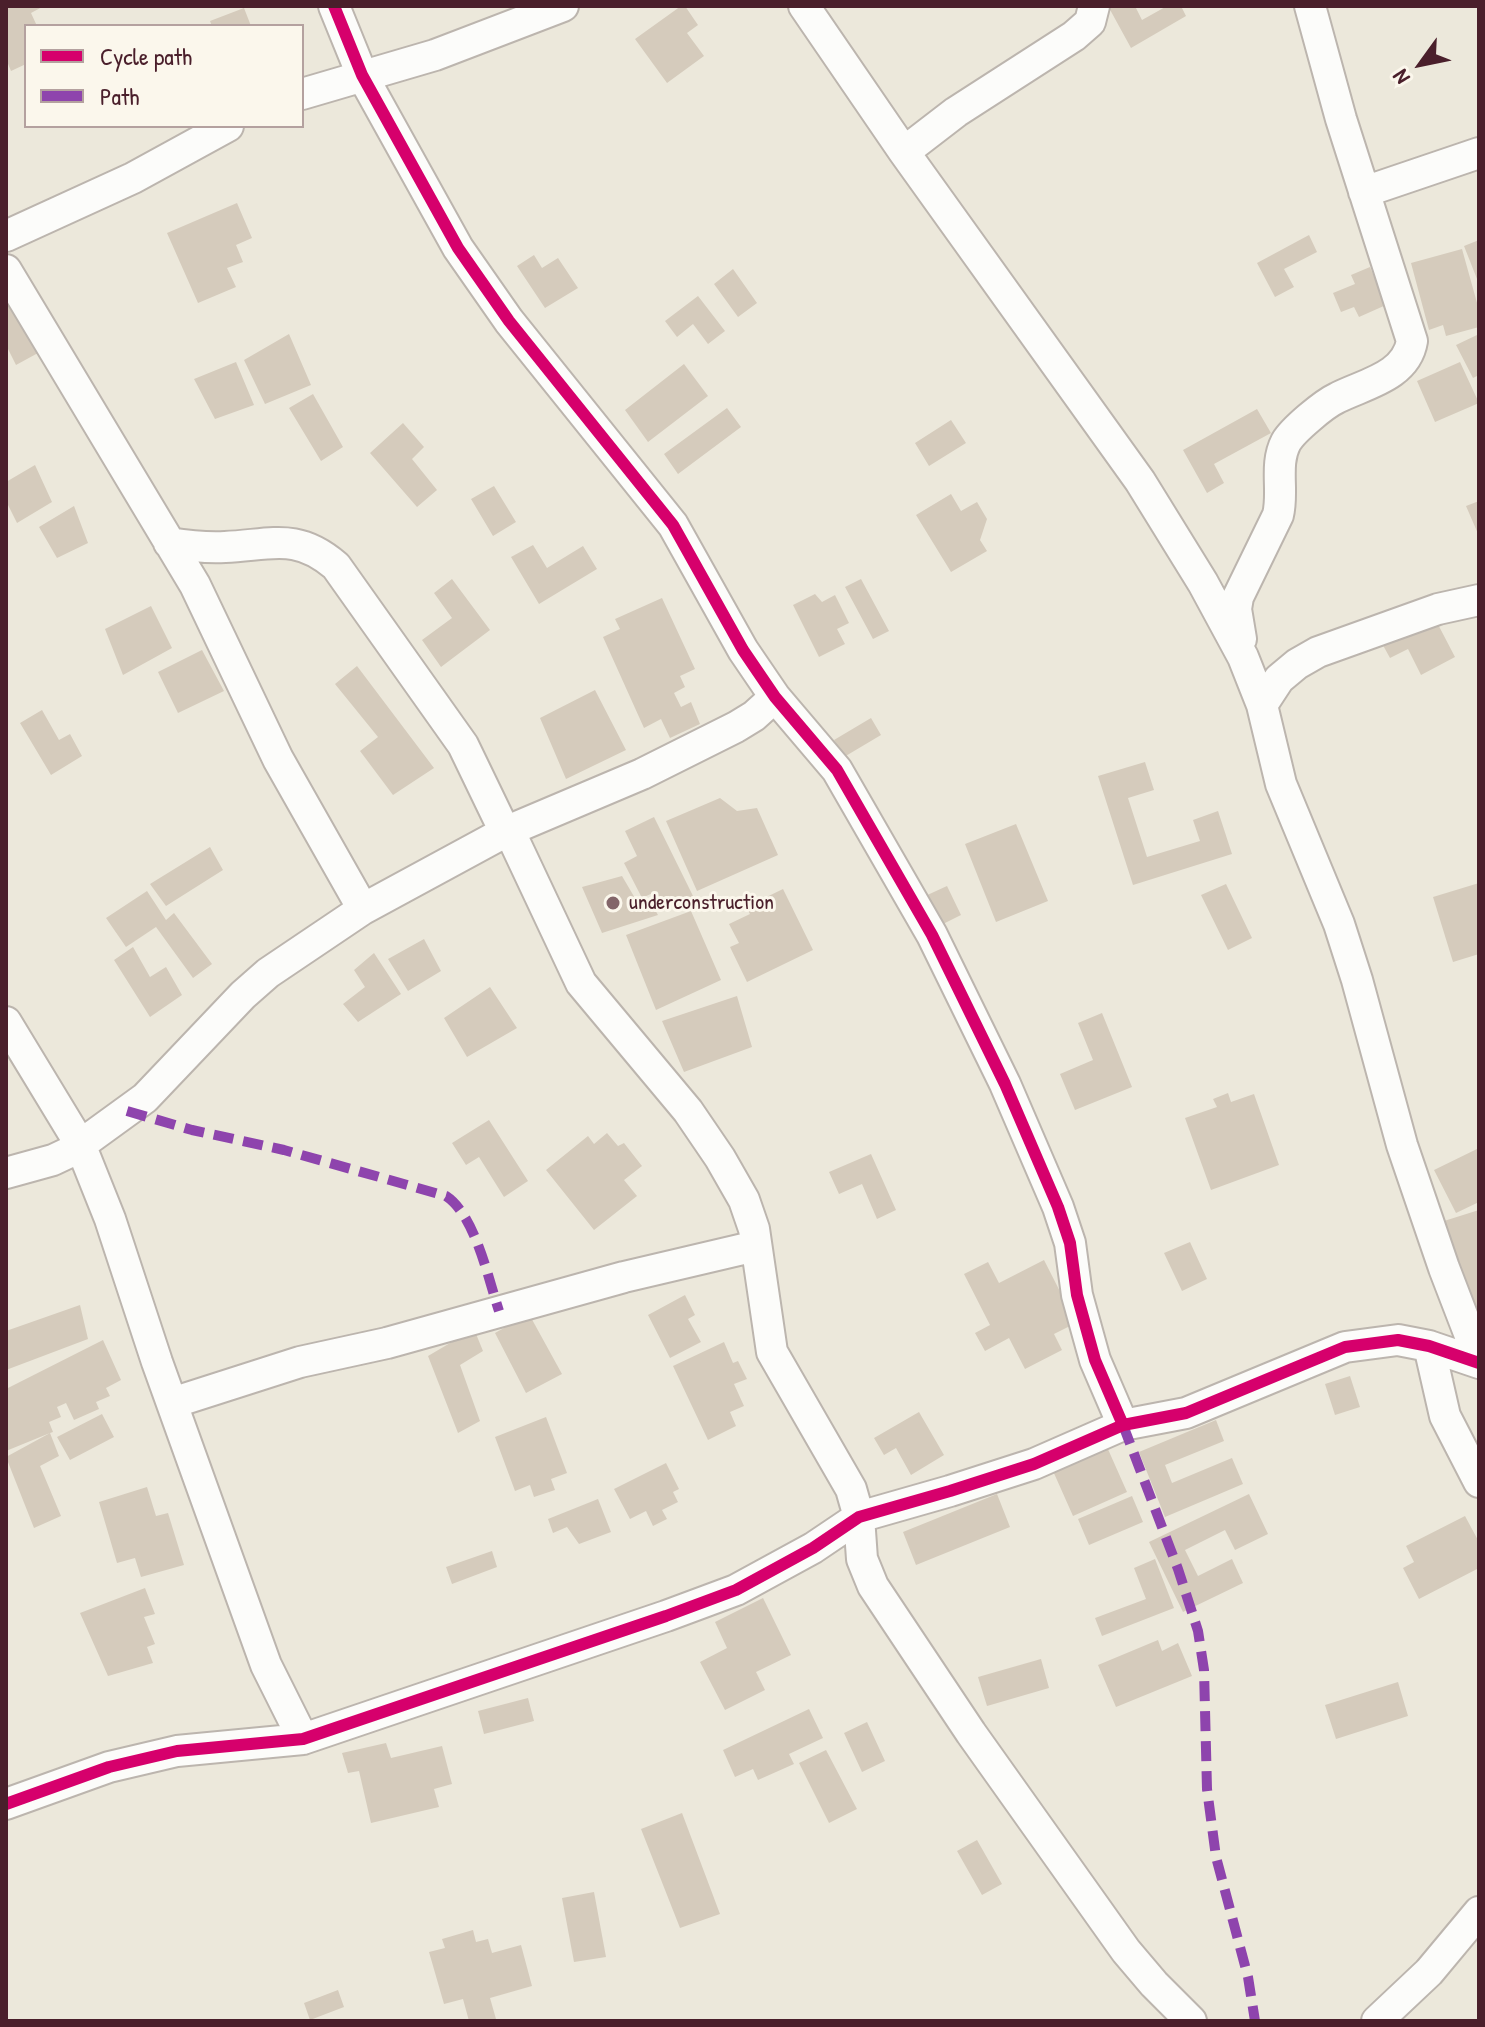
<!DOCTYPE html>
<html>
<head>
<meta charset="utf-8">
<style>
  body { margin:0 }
  #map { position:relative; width:1485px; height:2027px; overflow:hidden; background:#ece8db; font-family:"Patrick Hand",sans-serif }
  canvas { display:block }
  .frame { position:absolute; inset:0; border:8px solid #4a1f2b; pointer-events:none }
  .legend { position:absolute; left:24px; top:24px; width:280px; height:104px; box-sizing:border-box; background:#fbf7ec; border:2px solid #b4a19f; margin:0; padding:10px 14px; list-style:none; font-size:24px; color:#4a1f2b }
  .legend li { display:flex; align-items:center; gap:16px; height:40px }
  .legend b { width:40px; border:2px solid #b4a19f }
  .north { position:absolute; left:1381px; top:24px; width:80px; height:80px; -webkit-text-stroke:6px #fbf7ec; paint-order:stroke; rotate:237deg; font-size:22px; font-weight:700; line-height:32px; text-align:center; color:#4a1f2b }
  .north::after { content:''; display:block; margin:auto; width:28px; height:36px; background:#4a1f2b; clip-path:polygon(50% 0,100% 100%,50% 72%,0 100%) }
</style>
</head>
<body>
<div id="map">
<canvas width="1485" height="2027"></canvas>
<div class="frame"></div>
<ul class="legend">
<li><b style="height:10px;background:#d6006c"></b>Cycle path</li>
<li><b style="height:10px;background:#8e44ad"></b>Path</li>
</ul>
<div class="north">N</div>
</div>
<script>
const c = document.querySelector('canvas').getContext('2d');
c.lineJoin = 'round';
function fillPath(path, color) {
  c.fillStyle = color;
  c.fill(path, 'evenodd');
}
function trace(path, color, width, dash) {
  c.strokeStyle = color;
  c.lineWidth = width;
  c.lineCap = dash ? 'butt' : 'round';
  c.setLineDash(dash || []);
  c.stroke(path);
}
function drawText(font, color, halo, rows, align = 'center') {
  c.font = font + ' "Patrick Hand",sans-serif';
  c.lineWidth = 6;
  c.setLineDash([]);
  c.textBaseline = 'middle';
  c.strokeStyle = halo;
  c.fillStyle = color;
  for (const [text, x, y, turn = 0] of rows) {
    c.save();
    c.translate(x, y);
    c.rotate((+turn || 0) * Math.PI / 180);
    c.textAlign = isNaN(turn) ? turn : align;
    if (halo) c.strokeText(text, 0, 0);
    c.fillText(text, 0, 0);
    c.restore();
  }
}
const building = new Path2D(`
  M6,6h38l-13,7 6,13h-11v38l-15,7 -5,-12z
  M681,6h4l13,19 -11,8 17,23 -37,27 -32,-44z
  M1108,6h27l7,14 25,-14h14l5,10 -55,32z
  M244,8l7,18h-39l-2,-5z
  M237,203l15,35 -16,7 7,17 -16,6 9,19 -38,16 -31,-70z
  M1309,235l8,17 -33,17 10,18 -19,10 -18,-34z
  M1479,240v44l-15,-38z
  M1462,249l17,61v17l-33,9 -3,-11 -14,5 -18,-67z
  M534,255l8,13 16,-10 20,30 -33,20 -28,-42z
  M1370,267l16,38 -27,12 -5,-10 -13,5 -8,-19 22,-9 -4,-9z
  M733,269l24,34 -19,14 -24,-33z
  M6,290l32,63 -22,12 -10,-20z
  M698,296l27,35 -17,13 -15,-20 -16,13 -12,-16z
  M289,334l22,51 -46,19 -21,-44z
  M1477,335l2,5v35l-6,3 -17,-33z
  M236,362l18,43 -39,14 -21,-40z
  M1460,362l19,41 -44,19 -18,-41z
  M684,364l24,32 -60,46 -23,-32z
  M313,394l30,53 -22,14 -32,-53z
  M727,408l14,19 -63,47 -14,-20z
  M1257,409l14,24 -57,31 10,19 -17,10 -24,-43z
  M951,420l15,23 -37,23 -14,-23z
  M403,423l21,24 -12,12 25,31 -20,17 -47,-54z
  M35,465l17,37 -35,21 -11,-22v-19z
  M494,486l22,36 -23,14 -22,-37z
  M951,494l10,17 16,-9 10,17 -7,21 7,11 -36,21 -35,-57z
  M1479,501v35l-13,-30z
  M74,506l14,37 -31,15 -18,-31z
  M533,545l14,23 36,-22 14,23 -58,35 -28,-47z
  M452,579l38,51 -49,37 -19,-27 30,-22 -18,-25z
  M861,579l28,52 -16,8 -28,-52z
  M815,594l7,8 13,-7 14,28 -12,6 8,15 -26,13 -26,-52z
  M662,598l33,71 -15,7 5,11 -11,6 7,14 10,-5 9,22 -30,14 -9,-19 -17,9 -41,-91 17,-8 -5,-10z
  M151,606l21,42 -49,27 -18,-46z
  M1431,611l24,46 -34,18 -13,-26 -18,9 -11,-20z
  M202,650l22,41 -46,22 -20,-41z
  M357,666l77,102 -41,27 -33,-44 18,-14 -43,-53z
  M595,690l31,60 -60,29 -26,-61z
  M42,710l17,30 11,-6 12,22 -31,19 -31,-52z
  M871,718l10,17 -37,22 -10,-17z
  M1145,762l9,28 -26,8 19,59 53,-16 -7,-21 25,-9 14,43 -99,31 -35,-109z
  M720,798l17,13 20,-3 21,47 -81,36 -31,-70z
  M654,817l39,79 -29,15 -9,-19 -13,6 -18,-35 13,-7 -12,-25z
  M1016,824l32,77 -52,21 -31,-78z
  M210,847l13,23 -57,36 -16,-22z
  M622,876l17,29 11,-4 8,14 -56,18 -20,-46z
  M1479,883v71l-26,8 -20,-65z
  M1226,884l26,54 -24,12 -27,-55z
  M947,886l14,29 -24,12 -14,-30z
  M783,889l30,61 -66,32 -17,-35 9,-4 -10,-19 21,-10 -4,-7z
  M147,891l19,29 8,-7 38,51 -19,14 -37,-51 -30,20 -20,-29z
  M691,911l30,69 -65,30 -30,-75z
  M424,939l17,32 -33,20 -20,-32z
  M133,947l17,30 16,-10 16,28 -32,22 -36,-57z
  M374,953l27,41 -43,28 -15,-18 22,-17 -11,-17z
  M490,987l27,41 -50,29 -23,-39z
  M737,996l15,51 -68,25 -22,-51z
  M1102,1013l30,74 -57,23 -15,-36 33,-14 -15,-37z
  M1228,1093l3,9 23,-8 25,71 -68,25 -26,-72 32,-11 -4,-8z
  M489,1120l39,61 -24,16 -25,-40 -13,8 -14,-22z
  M607,1133l11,13 6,-3 18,23 -18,14 13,16 -43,34 -48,-60 42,-34 6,8z
  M1479,1148v54l-23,11 -22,-43z
  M871,1154l25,56 -19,9 -15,-35 -23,10 -10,-22z
  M1479,1210v117h-1l-34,-106z
  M1190,1242l17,37 -25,12 -18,-38z
  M1044,1260l32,63 -22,11 8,16 -37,19 -16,-31 -24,13 -10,-18 15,-8 -26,-51 24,-12 11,21z
  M685,1295l10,20 -7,4 13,23 -31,16 -22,-43z
  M80,1305l8,34 -82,31v-39z
  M529,1314l33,60 -36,19 -31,-60z
  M474,1329l9,22 -23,14 20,56 -22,12 -30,-77z
  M103,1340l18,40 -15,8 4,8 -14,6 3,7 -25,11 -8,-17 -9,4 4,10 -12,5 4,10 -3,1 9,23 -19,10 21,50 -27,12 -28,-71 44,-24 -44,18v-62z
  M724,1342l9,21 5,-2 9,18 -13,5 10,22 -14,6 6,14 -28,14 -35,-74z
  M1350,1376l10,31 -25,8 -10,-31z
  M919,1412l25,43 -33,20 -15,-27 -12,7 -10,-17z
  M102,1414l12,23 -44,23 -13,-23z
  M546,1417l21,56 -16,6 4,11 -21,7 -4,-12 -15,6 -20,-54z
  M1216,1420l8,21 -59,24 7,18 60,-25 11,26 -78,33 -26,-65z
  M1107,1447l20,45 -54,24 -20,-45z
  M666,1463l13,26 -6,3 5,10 -16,8 5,9 -14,7 -7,-15 -16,8 -16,-30z
  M147,1487l9,29 12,-3 16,52 -43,12 -6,-19 -18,5 -18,-61z
  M997,1494l13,33 -94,38 -13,-33z
  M1249,1494l19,40 -33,16 -10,-20 -40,20 13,26 34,-17 11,24 -60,29 -34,-70z
  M1132,1496l11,26 -54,23 -11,-26z
  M598,1499l13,33 -32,12 -12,-17 -14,6 -5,-14z
  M1465,1516l14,26v26l-60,31 -16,-31 11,-6 -8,-16z
  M492,1551l5,16 -45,17 -6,-17z
  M1155,1559l19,49 -72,28 -7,-18 51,-19 -12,-31z
  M145,1588l10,26 -11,3 11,27 -8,3 6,16 -45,13 -28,-63z
  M763,1598l28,57 -35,17 9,18 -40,20 -25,-48 27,-14 -12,-26z
  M1158,1640l4,11 16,-8 14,33 -76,31 -18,-42z
  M1041,1659l8,29 -62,18 -9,-29z
  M1398,1682l10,34 -72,23 -11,-34z
  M528,1698l6,23 -50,13 -6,-23z
  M809,1709l14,29 -34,16 5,10 -36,16 -5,-11 -18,8 -12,-27z
  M867,1722l18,39 -23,11 -18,-39z
  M386,1743l5,15 51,-12 10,38 -18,5 5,18 -68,16 -12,-52 -11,2 -6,-20z
  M826,1750l31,59 -28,14 -30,-60z
  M682,1813l38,101 -40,14 -39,-99z
  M977,1840l25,44 -20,11 -25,-44z
  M594,1892l12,65 -32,5 -12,-64z
  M473,1930l3,12 12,-3 4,14 29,-8 11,41 -42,12 6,21 -9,2h-18l-6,-22 -19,5 -15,-52 16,-4 -3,-9z
  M338,1990l6,17 -34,13 -6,-17z`);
const street = new Path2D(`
  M334,6l28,69 96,173 51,73 164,204 70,125 32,47 62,73 95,165 73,149 53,123 12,36 7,52 18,65 28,65
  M804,6l100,146 236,329 63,102 40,74 19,48 19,79 58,140 18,56 45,165 42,123 35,91
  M302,94l133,-39 128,-49
  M904,152l52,-40 118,-76 16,-14 4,-16
  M1364,192l115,-39
  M6,236l127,-58 95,-52
  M6,270l189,315 83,174 85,150
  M169,543c19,3 37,5 56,4 46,-2 72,-15 111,19l127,179 42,87
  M1241,639l-5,-30 2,-12 40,-82c6,-24 -4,-50 8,-73 7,-12 38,-38 51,-44 27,-14 69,-21 75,-57l-71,-222 -31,-113
  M1262,705l17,-26 18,-15 21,-12 120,-43 41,-9
  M509,830l72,153 107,128 32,47 24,42 10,29 18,123 79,137 8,28 3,42 11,27 98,147 155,218 28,33 37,37
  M6,1022l74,122 30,75 47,143 109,303 37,74
  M6,1173l47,-13 19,-9 73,-53 98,-103 25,-22 95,-64 142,-77 137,-58 94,-47 18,-11 21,-19
  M1429,1346l16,70 34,66
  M172,1403l128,-41 87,-19 237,-66 132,-31
  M6,1804l103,-37 68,-16 126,-12 363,-123 70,-26 77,-42 46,-31 91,-26 84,-27 89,-39 63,-12 159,-66 53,-7 31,6 50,17
  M1377,2021l52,-49 50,-60`);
const quiet = new Path2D(`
  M127,1111l65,19 92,20 162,46c29,19 42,82 53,115
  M1123,1425l55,144 20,62 6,39 3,119 9,68 32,120 7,44`);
const cycleway = new Path2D(`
  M334,6l28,69 96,173 51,73 164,204 70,125 32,47 62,73 95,165 73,149 53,123 12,36 7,52 18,65 28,65
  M6,1804l103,-37 68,-16 126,-12 363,-123 70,-26 77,-42 46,-31 91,-26 84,-27 89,-39 63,-12 159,-66 53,-7 31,6 50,17`);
const markers = [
  [613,903,8,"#836569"]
];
const poiNames = [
  ["underconstruction",629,903]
];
fillPath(building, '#d5cbbc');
trace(street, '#bcb5ae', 34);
trace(street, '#fcfcfa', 30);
trace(quiet, '#8e44ad', 10, [20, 10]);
trace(cycleway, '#d6006c', 12);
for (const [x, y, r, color] of markers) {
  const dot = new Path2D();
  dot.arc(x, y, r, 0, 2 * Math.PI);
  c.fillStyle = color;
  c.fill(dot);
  trace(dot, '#fbf7ec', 3);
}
drawText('22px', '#4a1f2b', '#fbf7ec', poiNames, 'left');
</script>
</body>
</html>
